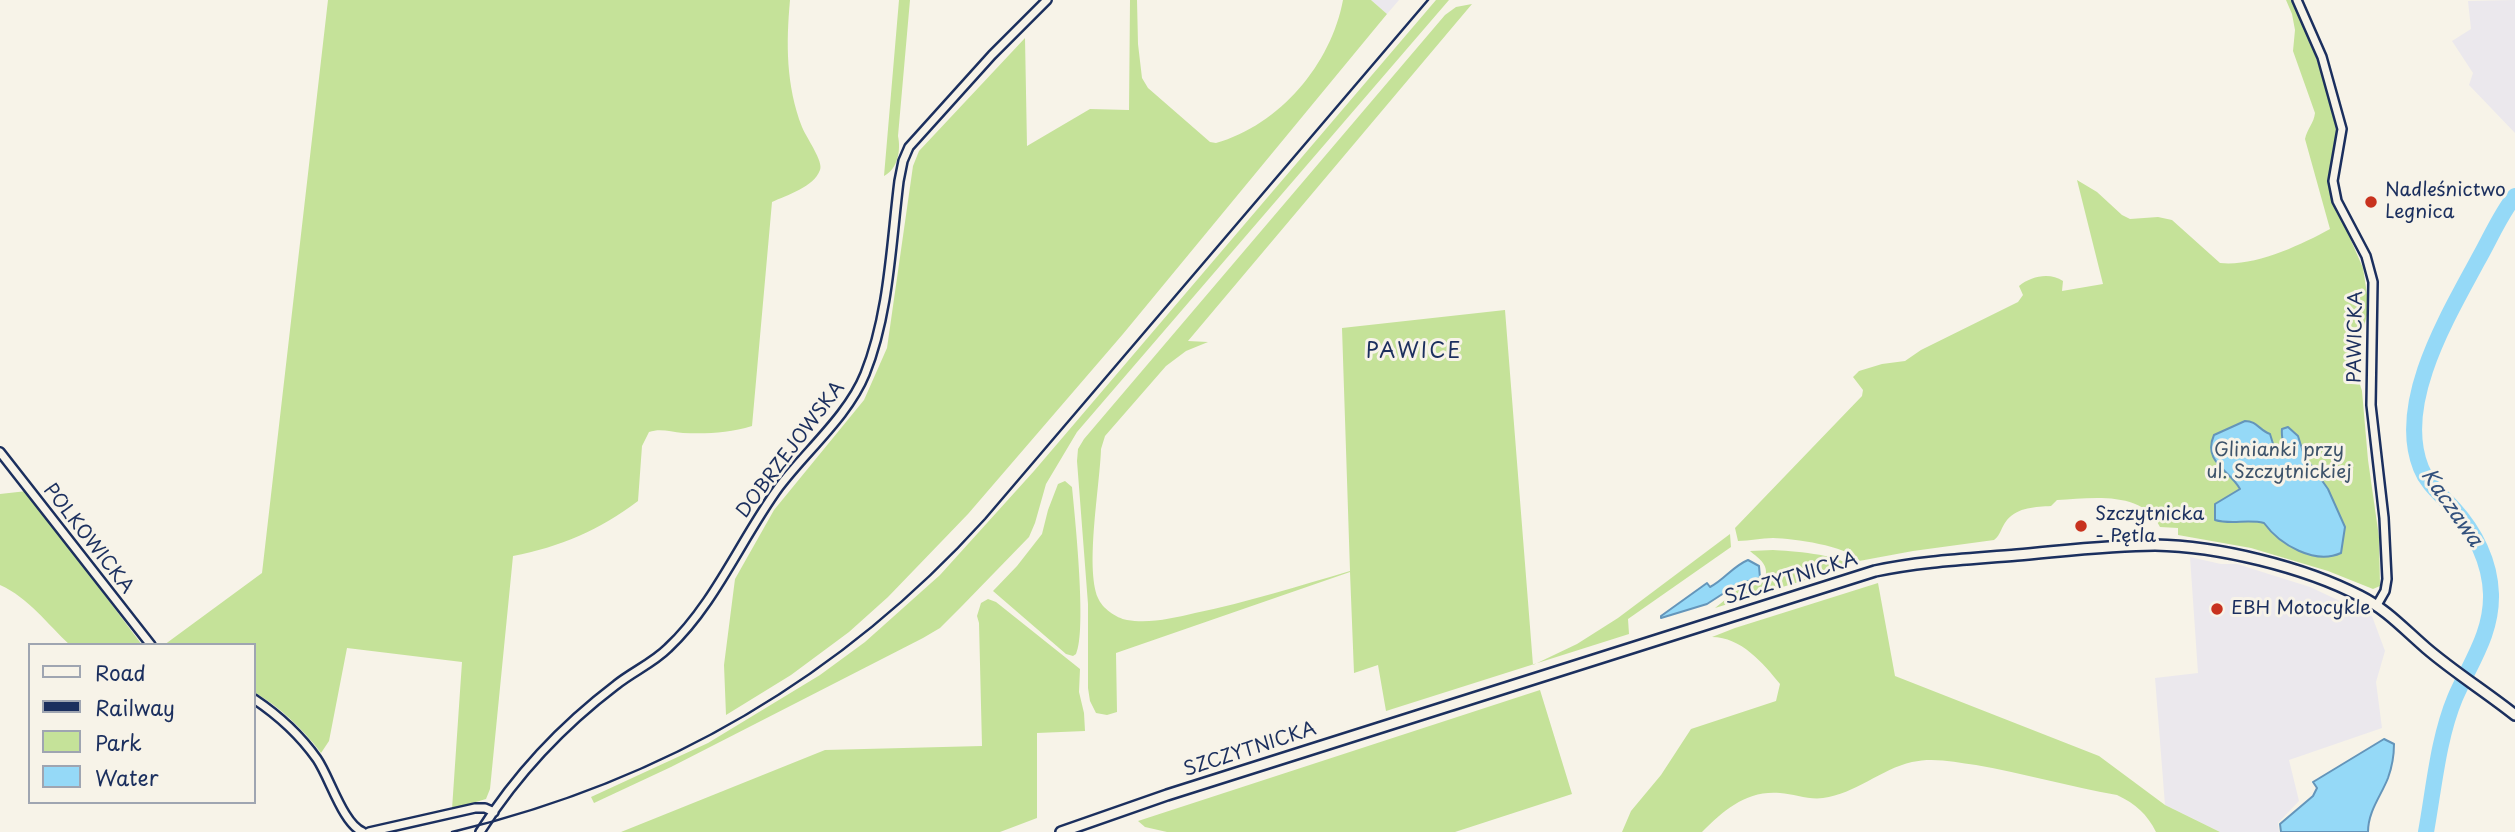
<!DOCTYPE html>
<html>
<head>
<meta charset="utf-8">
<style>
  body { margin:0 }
  #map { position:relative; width:2515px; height:832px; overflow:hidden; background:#f7f3e8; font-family:"Playpen Sans",sans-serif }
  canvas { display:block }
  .legend { position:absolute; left:28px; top:643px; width:228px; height:161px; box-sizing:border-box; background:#f7f3e8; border:2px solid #9fa5b1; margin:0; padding:9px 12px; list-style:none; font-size:21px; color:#1b2f5e }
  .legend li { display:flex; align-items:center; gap:14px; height:35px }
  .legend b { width:35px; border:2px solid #9fa5b1 }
</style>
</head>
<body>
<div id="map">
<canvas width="2515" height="832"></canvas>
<ul class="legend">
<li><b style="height:9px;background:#f7f3e8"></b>Road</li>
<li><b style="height:9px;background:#1b2f5e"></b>Railway</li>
<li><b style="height:19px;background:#c5e299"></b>Park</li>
<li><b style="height:19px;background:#95d9f7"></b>Water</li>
</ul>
</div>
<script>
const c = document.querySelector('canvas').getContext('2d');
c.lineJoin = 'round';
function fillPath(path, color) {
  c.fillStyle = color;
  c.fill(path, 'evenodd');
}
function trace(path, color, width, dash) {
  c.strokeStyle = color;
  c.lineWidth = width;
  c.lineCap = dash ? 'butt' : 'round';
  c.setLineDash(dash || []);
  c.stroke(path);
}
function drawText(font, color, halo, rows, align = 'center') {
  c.font = font + ' "Playpen Sans",sans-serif';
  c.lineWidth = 6;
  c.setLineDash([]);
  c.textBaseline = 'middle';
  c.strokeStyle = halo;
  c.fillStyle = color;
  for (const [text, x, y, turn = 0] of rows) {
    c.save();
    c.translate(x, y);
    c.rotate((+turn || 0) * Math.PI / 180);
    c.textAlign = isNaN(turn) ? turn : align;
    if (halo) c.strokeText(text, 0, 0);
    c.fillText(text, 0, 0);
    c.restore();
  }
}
const built = new Path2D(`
  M1371,0h28l-12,14z
  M2515,0v133l-46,-48 4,-12 -21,-32 19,-12 -3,-28z
  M2190,557l31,7h16l73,23 62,29 13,35 -9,31 6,46 -93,32 10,41 -21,22 1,9h-59l-55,-27 -10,-127 43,-5z`);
const green = new Path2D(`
  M328,0h462c-4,44 -4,85 12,127 4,10 22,35 18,43 -6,17 -33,25 -48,32l-20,224c-23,7 -45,8 -69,7 -13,-1 -22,-5 -34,-1l-7,14 -4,55c-38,29 -78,46 -125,55l-23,233 -4,10 -34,10 10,-147 -115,-14 -18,93 -8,12c-19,-25 -40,-45 -67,-61v-47h-90l98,-72z
  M899,0h11l-12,136c3,14 0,33 -14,40z
  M1130,0h7l1,44 4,34 6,10 54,47 8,7 6,1c64,-18 115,-79 127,-143h28l16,14 -264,320 -155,180 -80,83 -39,35 -58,43 -65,40 -2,-50 11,-86 39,-69 90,-110 23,-52 26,-182 6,-15 106,-113 2,108 63,-37 39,1z
  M1436,0h13l-372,432 -31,52 -11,39 -6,14 -68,70 -21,21 -17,10 -252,129 -77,36 -3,-6 117,-54 112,-68 45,-33 75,-67 94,-104z
  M2286,0h6l18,40 24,71 3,17 -7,56 3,15 30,69 4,26 1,17 -5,19 -11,29 10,32 6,69 11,77 1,49 -7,3 -45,-18 -77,-23 -73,-13v-7l-18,-1c-17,-37 -69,-29 -103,-27l-6,6c-15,1 -33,1 -44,14 -6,7 -6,15 -13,20l-81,11 -54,10c-13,-16 -65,-22 -86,-23 -12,0 -23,3 -35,3l-3,-13 127,-132 1,-6 -10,-13 6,-6 23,-7 23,-3 16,-11 97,-48 5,-7 -4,-9c12,-10 31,-14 44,-5l-1,10 41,-7 -26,-104 20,12 25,23 8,4 28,-2 14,3 48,43c34,4 81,-18 110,-34l-25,-90c2,-10 9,-16 10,-26l-22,-62 2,-21 -3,-16z
  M1472,4l-284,337 20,1 -22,9 -20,15 -61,70 -4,13c-1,36 -16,118 -3,149 4,10 18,20 29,22 22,4 47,-2 68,-7 53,-11 104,-27 155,-42l-8,-243 163,-18 28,355 44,-21 41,-26 112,-84 1,13 -103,72 1,15 -243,77 -8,-46 -24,8 -4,-101 -234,81 1,59 -10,3 -11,-2 -6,-12 -2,-13v-84l-11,-143 1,-12 6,-10 361,-424 11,-8z
  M1065,481l7,6c3,31 15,144 4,167l-3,2 -7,-2 -73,-63 24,-25 25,-32 6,-24 10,-26z
  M27,491l115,154h-72c-23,-21 -41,-47 -70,-60v-91z
  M1773,550c17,1 66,4 77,16l-135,42 21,-17 28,-10c7,-16 -5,-22 -14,-30z
  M1878,583l17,93 204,80 66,49 55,27h-64c-9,-18 -20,-28 -39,-37 -47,-8 -94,-22 -141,-30 -21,-3 -43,-8 -64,-3 -31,7 -57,32 -89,36 -14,2 -29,-4 -43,-5 -33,-3 -56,17 -78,39h-80l9,-21 30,-36 30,-46 85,-28 4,-17c-17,-21 -39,-47 -68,-47l23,-9z
  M988,599l8,3 84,67 -1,23 5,21 1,18 -48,2v85l-37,14h-379l204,-82 157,-4 -3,-123 -2,-7 4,-13z
  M1540,690l32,104 -117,38h-288l-22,-5 -7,-6z`);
const water = new Path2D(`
  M2245,421c12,0 14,9 25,13l4,13 4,2 4,-1c2,-6 -1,-12 0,-19l6,-2 10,9 6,19 24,34 17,38 -4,26c-26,12 -61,-8 -77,-30 -17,-4 -33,2 -49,-3v-16l25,-15c-10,-19 -38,-27 -26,-54z
  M1748,560l11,6 1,12 -22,6 -31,20 -46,14v-2l46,-33 3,4c14,-7 23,-21 38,-27z
  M2384,739l10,5c0,12 -2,23 -6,34 -7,18 -20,33 -20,54h-87l-1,-8 33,-28 4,-8 -4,-6z`);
const river = new Path2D(`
  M2426,832c8,-44 12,-93 29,-134 15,-35 37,-64 36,-104 -1,-32 -16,-62 -37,-85 -12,-14 -26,-23 -33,-41 -26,-65 27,-152 57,-208 12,-21 22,-45 37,-64`);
const minor = new Path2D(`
  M2297,0l25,57 20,72 -9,52 4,20 29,55 7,26 -2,123 13,113 3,61 -2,12 -8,14
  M0,452l151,193
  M254,699c24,16 46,36 63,60 13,19 26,65 46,73
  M369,832l106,-24h10l9,4
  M480,832c36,-57 82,-106 136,-147 16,-13 37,-22 52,-37 47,-44 73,-109 111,-161 27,-36 69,-71 86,-113 24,-60 26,-129 34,-193l4,-20 6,-14 83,-92 55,-55`);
const tertiary = new Path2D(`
  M1061,832l106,-37 708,-224c47,-10 95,-12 142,-16 46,-4 93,-10 138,-10 63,1 149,22 205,51 26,13 44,33 66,52 28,24 60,44 89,67`);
const rail = new Path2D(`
  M452,832c209,-50 389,-154 533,-313l443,-519`);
const markers = [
  [2371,202,7,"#c8321e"],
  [2081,526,7,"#c8321e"],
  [2217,609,7,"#c8321e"]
];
const poiNames = [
  ["Nadleśnictwo",2385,191],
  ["Legnica",2385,213],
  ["Szczytnicka",2095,515],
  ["- Pętla",2095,537],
  ["EBH Motocykle",2231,609]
];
const streetNames = [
  ["PAWICKA",2356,337,-89],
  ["DOBRZEJOWSKA",791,450,-53],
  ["POLKOWICKA",88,539,52],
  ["SZCZYTNICKA",1791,579,-17],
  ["SZCZYTNICKA",1250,750,-18]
];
const parkNames = [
  ["Glinianki przy",2279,451],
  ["ul. Szczytnickiej",2279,473]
];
const neighbourhoodNames = [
  ["PAWICE",1414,352]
];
const waterNames = [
  ["Kaczawa",2451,508,55]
];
fillPath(built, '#ebe8ed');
fillPath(green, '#c5e299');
fillPath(water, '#95d9f7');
trace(water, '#6495ba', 2);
trace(river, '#95d9f7', 16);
trace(minor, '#1b2f5e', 12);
trace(tertiary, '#1b2f5e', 14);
trace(minor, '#f7f3e8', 7);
trace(tertiary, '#f7f3e8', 9);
trace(rail, '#1b2f5e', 2.5);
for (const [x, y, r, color] of markers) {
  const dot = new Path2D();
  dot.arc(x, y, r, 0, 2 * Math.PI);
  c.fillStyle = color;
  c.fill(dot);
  trace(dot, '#f7f3e8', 2.5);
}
drawText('19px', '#1b2f5e', '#f7f3e8', poiNames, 'left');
drawText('19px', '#1b2f5e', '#f7f3e8', streetNames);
drawText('19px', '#3d536a', '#f7f3e8', parkNames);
c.letterSpacing = '2px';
drawText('21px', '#1b2f5e', '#f7f3e8', neighbourhoodNames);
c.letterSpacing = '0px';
drawText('italic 21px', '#33517d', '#f7f3e8', waterNames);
</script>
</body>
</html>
